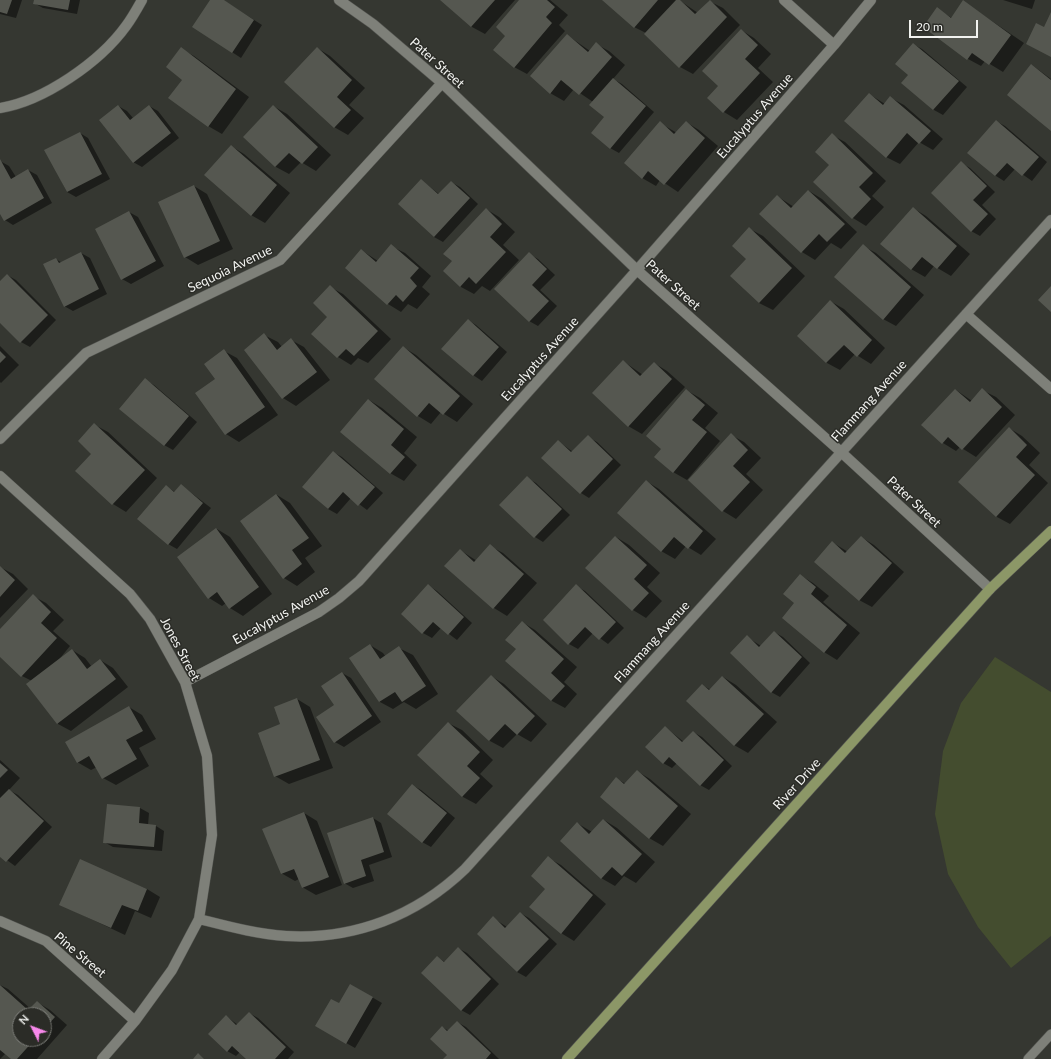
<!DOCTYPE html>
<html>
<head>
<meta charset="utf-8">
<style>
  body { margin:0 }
  #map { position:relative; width:1051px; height:1059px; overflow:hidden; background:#353731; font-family:Lato,sans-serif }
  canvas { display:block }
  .north { position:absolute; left:12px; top:1007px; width:40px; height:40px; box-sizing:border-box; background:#2b2c27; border:1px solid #7b7c77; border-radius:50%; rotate:312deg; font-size:11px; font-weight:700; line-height:16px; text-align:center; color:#f2f3f0 }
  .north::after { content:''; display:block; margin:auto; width:14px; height:18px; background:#f888eb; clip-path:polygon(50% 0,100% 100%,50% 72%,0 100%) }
  .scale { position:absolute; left:909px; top:20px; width:69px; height:18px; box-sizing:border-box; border:2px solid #f2f3f0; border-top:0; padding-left:5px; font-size:12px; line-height:14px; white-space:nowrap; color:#f2f3f0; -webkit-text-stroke:3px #2b2c27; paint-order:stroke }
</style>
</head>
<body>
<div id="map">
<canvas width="1051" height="1059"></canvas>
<div class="north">N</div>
<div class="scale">20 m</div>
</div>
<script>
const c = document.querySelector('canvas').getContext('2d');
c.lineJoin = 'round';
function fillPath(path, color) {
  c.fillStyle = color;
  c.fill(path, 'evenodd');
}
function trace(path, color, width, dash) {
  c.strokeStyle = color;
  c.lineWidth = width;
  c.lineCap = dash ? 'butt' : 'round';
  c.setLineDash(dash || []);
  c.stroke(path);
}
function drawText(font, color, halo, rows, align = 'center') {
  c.font = font + ' Lato,sans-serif';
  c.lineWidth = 3;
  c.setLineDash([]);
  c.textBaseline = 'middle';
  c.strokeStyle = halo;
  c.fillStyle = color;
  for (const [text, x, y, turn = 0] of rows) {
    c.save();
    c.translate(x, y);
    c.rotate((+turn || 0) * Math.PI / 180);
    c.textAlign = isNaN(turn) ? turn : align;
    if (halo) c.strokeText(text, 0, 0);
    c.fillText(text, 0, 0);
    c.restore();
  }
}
const green = new Path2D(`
  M995,657l56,35v244l-40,32 -33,-41 -30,-53 -13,-60 8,-63 18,-48z`);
const shadow = new Path2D(`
  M0,0h22l-6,18 -16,-4z
  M35,0h45l-3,14 -34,-6 -9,-5z
  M212,0h11l39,25 -21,33 -47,-31z
  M441,0h74l-30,34 -13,-7z
  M520,0h30l18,15 -9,10 6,6 -38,43 -13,-7 -7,-31z
  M604,0h75l19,13 11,-12 14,7 17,17 -47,49 -13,-7 -34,-34 -12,-6z
  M1003,0h32l-3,9z
  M964,2l60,41 -21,29 -18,-11 -4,5 -13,-7 -44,-32 13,-18 15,9z
  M741,30l13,8 17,16 -13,14 15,14 -36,38 -13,-8 -16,-14 12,-12z
  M567,35l23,16 6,-7 13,7 16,14 -12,14 9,5 32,28 -35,41 -9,-5 -5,-31 -12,-15 -19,-13 -10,12 -14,-8z
  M913,44l9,5 45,38 -24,28 -9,-5 -32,-27 7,-8z
  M317,48l13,8 35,32 -16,17 15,13 -16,17 -14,-8z
  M181,49l13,7 55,41 -27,37 -14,-8 -25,-47z
  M1032,65l19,14v50z
  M869,94l16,10 6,-6 13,7 39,34 -10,11 -14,-8 -19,22 -14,-7z
  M118,106l9,5 6,7 16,-12 9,5 21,27 -37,29 -9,-5z
  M273,106l14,8 44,41 -15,16 -15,-9 -12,12 -13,-7 -32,-30z
  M996,121l9,5 42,36 -15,19 -17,-12 -11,12 -8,-5 -27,-23z
  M686,122l13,8 19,16 -40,46 -18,-12 -4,6 -14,-8 18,-55 17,10z
  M80,133l8,5 22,41 -34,18 -9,-5 -21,-41z
  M832,135l13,7 41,39 -14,15 12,11 -18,19 -13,-8 -23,-53z
  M231,146l13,8 46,39 -25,30 -14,-8z
  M0,161l9,5 7,11 12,-7 9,5 15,28 -39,22 -8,-5 -5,-8z
  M961,163l9,5 25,24 -13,13 14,14 -16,17 -9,-5z
  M421,180l18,14 12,-12 9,5 18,17 -35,38 -9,-5z
  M194,186l13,8 26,55 -35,16 -13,-8z
  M809,191l13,8 35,33 -16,17 -10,-6 -16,17 -13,-8 -41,-38 16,-18 17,11z
  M913,208l13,8 44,38 -19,22 -17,-10 -9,11 -14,-8z
  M486,209l13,8 16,15 -12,13 16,15 -29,31 -8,-5 -8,8 -13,-7 -17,-16 9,-10z
  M129,212l9,5 26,49 -33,18 -9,-5z
  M750,229l13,7 42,40 -32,34 -14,-7 -11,-44z
  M391,246l14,7 26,23 -9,11 8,7 -13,15 -9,-5 -7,8 -13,-8 -27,-54 17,11z
  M863,246l13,7 48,42 -28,31 -13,-7z
  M81,253l9,5 17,36 -34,17 -9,-5 -8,-47 6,4z
  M529,254l9,5 17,16 -15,15 17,16 -19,20 -9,-5z
  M7,275l9,5 40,40 -26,27 -9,-5 -21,-20v-39z
  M330,287l13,7 48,45 -23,24 -10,-5 -7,7 -13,-8 -25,-24 15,-16z
  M830,301l14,8 41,39 -14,16 -16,-10 -15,16 -13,-7 -29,-27z
  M468,320l8,5 31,27 -25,29 -9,-6z
  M264,335l14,7 4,5 9,-7 13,7 26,33 -34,26 -13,-8z
  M0,346l19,19 -18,18 -1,-1z
  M403,347l13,8 57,49 -16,18 -16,-10 -10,12 -13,-8 -43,-37z
  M224,351l13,7 41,57 -39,27 -13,-8z
  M623,361l20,14 11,-12 13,8 18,16 -43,47 -14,-8z
  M145,380l9,5 43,37 -24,28 -9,-5z
  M686,390l14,8 18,15 -13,15 15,13 -33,39 -14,-8 -11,-24z
  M956,390l16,11 10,-11 14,7 19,18 -39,42 -16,-10 -4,4 -13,-8 -20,-18z
  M369,400l13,8 35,29 -13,16 13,12 -13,16 -14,-8z
  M95,425l13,7 49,46 -31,34 -13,-8 -20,-50z
  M1009,428l13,8 18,17 -11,12 19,18 -38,41 -13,-7 -38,-35z
  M731,435l13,7 17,16 -15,16 17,16 -27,29 -13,-8z
  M588,437l9,5 24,23 -32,33 -8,-5 -23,-52 15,11z
  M333,452l9,5 41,36 -16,17 -16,-12 -14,16 -9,-5 -25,-22z
  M527,478l9,5 34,32 -27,27 -8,-5z
  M646,481l13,8 57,50 -15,16 -15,-9 -11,13 -14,-8z
  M181,485l30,23 -34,41 -9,-5 -2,-58 9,6z
  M277,495l13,8 32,43 -17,12 10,14 -18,14 -13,-8z
  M217,529l13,8 42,57 -29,22 -13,-8 -4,-5 -4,3 -13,-8z
  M616,537l13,8 31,28 -13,14 15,14 -16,17 -13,-8 -46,-42z
  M861,537l13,8 30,27 -32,35 -13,-7 -27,-58 16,10z
  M490,546l13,7 34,30 -30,33 -13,-8 -48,-42 14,-16 17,11z
  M0,567l13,7 15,15 -28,29z
  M800,575l13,8 16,13 -6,6 37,31 -23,27 -13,-8 -29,-49z
  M428,585l9,6 35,32 -15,17 -16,-12 -9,10 -9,-5z
  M576,586l9,5 39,37 -16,16 -15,-11 -15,16 -9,-5z
  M33,596l13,7 18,17 -11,11 17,15 -13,16 15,-12 13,8 7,9 8,-7 13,8 15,19 -57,44 -13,-7 -31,-39 5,-4 -10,-5 -22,-20v-25z
  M522,622l13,8 42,37 -13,15 13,12 -12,14 -13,-7 -45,-40 10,-12z
  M774,632l9,5 27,26 -30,34 -9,-5 -24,-55 14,9z
  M370,645l13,8 3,4 13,-9 14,7 25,39 -22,15 -12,-7 -11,7 -13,-7 -30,-44z
  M342,673l9,5 30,44 -37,25 -9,-5v-37z
  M491,676l13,8 43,40 -16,18 -14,-8 -14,14 -13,-7 -32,-30z
  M723,677l13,8 41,37 -29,31 -14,-8 -32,-60 9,5z
  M297,699l13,8 23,61 -44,16 -14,-8 7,-51z
  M129,707l13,8 14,24 -17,9 10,18 -33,19 -13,-7 -6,-11 -6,3 -14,-8z
  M448,723l14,7 31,30 -13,14 13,12 -17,18 -13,-7 -45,-43z
  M665,727l19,15 9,-10 9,5 30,29 -23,24 -9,-5 -23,-22 -5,5 -9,-5z
  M0,760l20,18 -11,12 9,5 34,32 -37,39 -15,-11z
  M637,771l13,8 41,35 -28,32 -14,-8 -32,-59 9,5z
  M412,785l9,5 34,28 -24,29 -9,-5z
  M108,805l32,3 9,5 -1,12 8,1 8,5 -2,20 -49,-4 -9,-5z
  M304,813l13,8 25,64 -26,10 -14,-8 -3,-8 -4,2 -14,-8z
  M373,818l8,5 11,34 -23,8 5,16 -21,7 -9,-5z
  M604,820l13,8 38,34 -19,21 -12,-7 -9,10 -14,-8 -24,-55 15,9z
  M548,858l13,7 45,39 -32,37 -13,-8 -15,-44z
  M80,861l67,28 13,8 -9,21 -16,-7 -10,24 -64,-30z
  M520,913l9,5 28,26 -31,33 -9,-5 -24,-54 14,9z
  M458,948l9,5 32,31 -29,31 -9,-5 -24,-53 8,5z
  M0,985l8,4 23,20 6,-7 13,8 17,15 -30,34h-25l-6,-6 -6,6zM20,1015h24v24h-24z
  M351,985l31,18 -27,45 -39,-22 23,-22z
  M249,1013l9,5 36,34 -6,7h-41l-7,-7 -4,4 -9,-5 -1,-35 12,9z
  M457,1022l9,5 33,32h-55l4,-4 -6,-28 7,4z`);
const building = new Path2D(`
  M0,0h12l-5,14 -7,-2z
  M34,0h36l-2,10 -35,-6z
  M210,0h14l30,20 -22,33 -40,-26z
  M440,0h55l-24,27z
  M519,0h28l8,7 -9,10 6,6 -38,45 -21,-18 12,-14 -9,-9z
  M602,0h56l-24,28z
  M676,0h4l15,14 15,-14 17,17 -48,51 -35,-34z
  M963,0l48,35 -22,30 -17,-12 -5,7 -44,-33 14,-20 14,11z
  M1051,12v45l-25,-13 10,-21 8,4z
  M741,29l17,16 -13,14 15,14 -37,40 -16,-15 11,-12 -16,-15z
  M567,34l21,18 8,-10 16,15 -33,38 -18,-15 -11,14 -20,-18z
  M913,43l46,38 -26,29 -32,-27 7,-8 -13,-11z
  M181,47l55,42 -28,38 -40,-29 14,-18 -16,-13z
  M317,47l35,33 -15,17 14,13 -17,18 -50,-46z
  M1031,64l20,16v51l-44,-36z
  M613,78l33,28 -36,43 -19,-16 13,-16 -15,-12z
  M869,93l14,12 7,-9 41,35 -12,13 -12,-11 -21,25 -42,-37z
  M118,105l12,15 19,-15 22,28 -38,30 -34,-43z
  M273,105l45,42 -16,17 -13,-11 -14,14 -32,-30z
  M996,120l43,37 -17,19 -15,-13 -12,13 -28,-23z
  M660,121l14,13 12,-13 19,17 -41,47 -16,-14 -6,8 -18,-16z
  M80,132l22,42 -35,18 -23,-42z
  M832,133l41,40 -14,14 12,12 -19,20 -39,-37 16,-17 -14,-13z
  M231,145l46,40 -26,31 -47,-41z
  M0,159l11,20 17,-10 16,29 -40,23 -4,-7z
  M961,161l26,25 -14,14 15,14 -17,18 -40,-39z
  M421,179l17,15 13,-13 19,17 -36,39 -36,-33z
  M194,185l26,56 -36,17 -26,-56z
  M808,190l37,34 -18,18 -8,-8 -18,19 -42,-39 18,-19 14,13z
  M913,207l44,39 -20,23 -15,-12 -11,13 -31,-26z
  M486,208l16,16 -12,13 16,15 -30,32 -7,-7 -9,10 -17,-16 9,-10 -9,-7z
  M129,211l27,50 -35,19 -26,-51z
  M749,227l43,41 -33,35 -29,-27 16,-17 -14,-13z
  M391,244l28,24 -9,10 7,8 -14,16 -7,-7 -9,10 -42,-37 16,-19 15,13z
  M863,244l48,43 -28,33 -49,-43z
  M81,252l18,37 -35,18 -21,-43 13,-6 3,5z
  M529,252l18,17 -15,16 17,16 -20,21 -35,-33z
  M7,274l41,41 -28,28 -20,-20v-42z
  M330,285l48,46 -24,25 -8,-7 -9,9 -26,-24 16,-17 -14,-14z
  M1051,286v26l-13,-12z
  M830,300l42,40 -15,17 -13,-12 -18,18 -29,-27z
  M468,319l31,28 -26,29 -32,-27z
  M264,333l13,17 14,-12 26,34 -35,27 -38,-49z
  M403,346l57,50 -17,19 -14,-12 -12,14 -43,-38z
  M224,349l41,58 -40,28 -30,-42 20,-14 -11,-15z
  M0,351l6,6 -6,6z
  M623,360l17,16 14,-14 18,17 -44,48 -36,-34z
  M145,378l44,38 -25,30 -45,-37z
  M982,388l20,19 -40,43 -14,-13 -6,7 -21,-19 34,-36 15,13z
  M686,389l19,16 -13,15 15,12 -34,41 -19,-16 7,-8 -15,-13z
  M368,399l36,30 -13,16 14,12 -15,17 -50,-42z
  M94,423l51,47 -33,35 -37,-34 16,-17 -13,-13z
  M1009,427l18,18 -11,12 19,18 -39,42 -38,-35z
  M731,433l17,17 -15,16 17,16 -28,30 -34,-32z
  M588,435l25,24 -33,35 -39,-36 17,-18 13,12z
  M333,451l42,36 -17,19 -15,-14 -15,17 -26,-22z
  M527,476l35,33 -28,29 -35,-33z
  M646,480l57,51 -15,18 -14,-12 -13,15 -44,-39z
  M181,484l22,19 -35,42 -31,-26 29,-34 8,7z
  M276,494l33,44 -17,12 10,14 -19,15 -43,-58z
  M216,528l43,59 -30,22 -12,-17 -9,7 -31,-42z
  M615,536l32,29 -13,14 15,14 -17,18 -47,-43z
  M861,536l31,27 -33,38 -45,-39 18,-21 13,12z
  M490,544l34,30 -31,35 -49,-43 16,-17 14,13z
  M0,566l15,14 -15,17z
  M800,574l16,13 -5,7 36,31 -23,28 -42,-35 12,-15 -11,-9z
  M428,584l36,33 -16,18 -15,-13 -11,12 -21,-20z
  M576,584l40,38 -17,18 -14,-13 -17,18 -25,-25z
  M33,594l18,18 -10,11 16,15 -36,39 -21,-20v-28z
  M522,621l42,38 -13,14 14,13 -14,15 -46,-40 11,-12 -11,-9z
  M774,631l28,26 -31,36 -41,-40 17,-18 12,12z
  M370,644l10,15 19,-13 27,40 -24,16 -7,-10 -16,10 -30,-44z
  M72,649l15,20 13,-10 16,20 -59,45 -31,-40z
  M342,672l30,44 -38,27 -18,-26 18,-12 -13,-19z
  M491,675l44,41 -18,19 -12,-11 -16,17 -33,-30z
  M722,676l42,38 -30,32 -48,-45 16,-17 7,6z
  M297,698l23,62 -46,17 -16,-44 22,-9 -6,-17z
  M129,706l14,25 -17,9 11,19 -35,20 -13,-23 -12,7 -12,-21z
  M448,722l32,30 -13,14 13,12 -18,19 -45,-42z
  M665,726l17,16 11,-11 31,29 -24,26 -31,-29 -6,7 -18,-17z
  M0,763l8,7 -8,8z
  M637,770l41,36 -29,33 -49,-42 16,-20 8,7z
  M412,784l35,29 -25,30 -35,-29z
  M9,789l35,32 -38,41 -6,-5v-59z
  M107,804l33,3 -1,16 17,2 -2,22 -51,-4z
  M304,812l25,65 -27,11 -8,-19 -13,5 -19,-45z
  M373,817l11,35 -23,8 5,16 -22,8 -17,-51z
  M603,819l39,35 -20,22 -10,-9 -11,12 -41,-38 17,-19 12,12z
  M548,856l45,39 -32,39 -32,-27 16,-18 -14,-13z
  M80,859l67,30 -9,22 -16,-6 -11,23 -52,-23z
  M520,912l29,27 -32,33 -40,-38 16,-18 12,12z
  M458,947l33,32 -30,32 -40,-38 16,-17 7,6z
  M350,984l23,13 -27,47 -31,-18 16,-27 8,4z
  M0,985l28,25 9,-9 18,16 -11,12v-14h-24v24h15l-18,20h-6l-11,-9z
  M249,1012l37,35 -11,12h-29l-14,-13 -5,6 -19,-18 18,-19 10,10z
  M457,1021l34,32 -5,6h-43l4,-4 -17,-16 12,-13 5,5z
  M198,1053l6,6h-11z`);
const lane = new Path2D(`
  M1028,1059l23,-25`);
const street = new Path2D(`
  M339,0l34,24 69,59 195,187 204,182 149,137
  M784,0l50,45
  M0,108c44,-7 100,-46 126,-82 6,-8 11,-17 16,-26
  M966,314l85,75
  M0,439l86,-86 194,-93 162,-177
  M0,476l130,118 20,25 35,63 22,74 5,79 -13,84 -27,51 -37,51 -33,38
  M185,682l134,-70 20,-14 20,-17 278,-311 197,-225 37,-45
  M199,919c28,7 57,15 87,17 68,4 130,-20 179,-67l586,-649
  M0,921l46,20 89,80`);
const secondary = new Path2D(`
  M567,1059l423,-470 61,-58`);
const streetNames = [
  ["Pater Street",437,63,42],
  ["Eucalyptus Avenue",755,116,-49],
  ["Sequoia Avenue",230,269,-26],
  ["Pater Street",673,285,42],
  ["Eucalyptus Avenue",540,359,-48],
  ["Flammang Avenue",869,401,-48],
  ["Pater Street",914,502,43],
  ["Eucalyptus Avenue",281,615,-29],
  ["Flammang Avenue",652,642,-48],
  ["Jones Street",180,649,62],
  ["River Drive",797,784,-48],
  ["Pine Street",80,955,40]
];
fillPath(green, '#444d2f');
fillPath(shadow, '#0007');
fillPath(building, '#555750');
trace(lane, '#545551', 10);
trace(street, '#545551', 11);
trace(secondary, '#545551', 11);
trace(lane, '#7e8079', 9);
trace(street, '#7e8079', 10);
trace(secondary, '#8c9767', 10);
drawText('13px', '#f2f3f0', '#2b2c27', streetNames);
</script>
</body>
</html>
